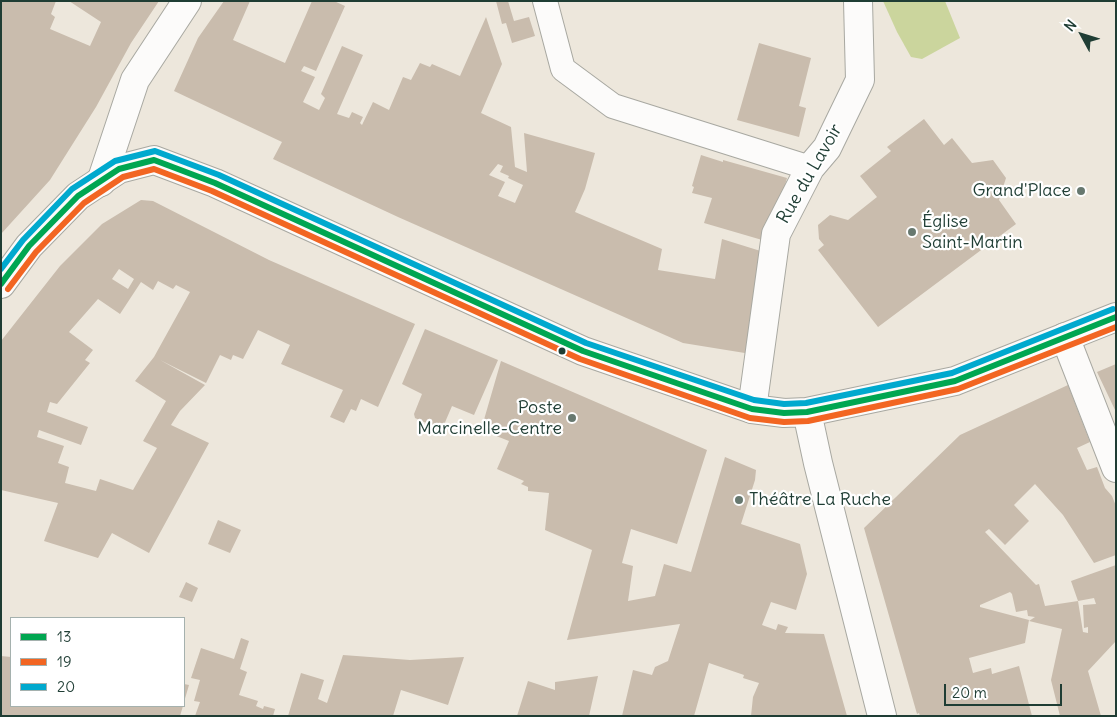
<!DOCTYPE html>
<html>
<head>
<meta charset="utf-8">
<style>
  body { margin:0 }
  #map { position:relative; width:1117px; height:717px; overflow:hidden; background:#ede7dc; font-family:Delius,sans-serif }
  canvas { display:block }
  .frame { position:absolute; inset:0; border:2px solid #1f3d34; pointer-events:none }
  .legend { position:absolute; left:10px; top:617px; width:175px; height:90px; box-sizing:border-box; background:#fff; border:1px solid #a5b1ae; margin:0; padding:6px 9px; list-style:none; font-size:15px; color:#1f3d34 }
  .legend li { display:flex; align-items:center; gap:10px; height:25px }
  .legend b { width:25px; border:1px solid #a5b1ae }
  .north { position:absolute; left:1057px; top:10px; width:50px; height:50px; -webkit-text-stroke:4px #fff; paint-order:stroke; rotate:309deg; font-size:14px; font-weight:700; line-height:20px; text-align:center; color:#1f3d34 }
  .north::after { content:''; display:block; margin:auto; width:18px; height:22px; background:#1f3d34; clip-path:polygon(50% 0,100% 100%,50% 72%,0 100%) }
  .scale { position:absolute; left:944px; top:684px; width:118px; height:22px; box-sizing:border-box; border:2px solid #1f3d34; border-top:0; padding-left:6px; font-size:15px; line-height:18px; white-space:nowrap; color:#1f3d34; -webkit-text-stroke:4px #fff; paint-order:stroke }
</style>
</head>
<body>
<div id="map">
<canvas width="1117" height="717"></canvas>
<div class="frame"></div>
<ul class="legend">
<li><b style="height:6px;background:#00a651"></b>13</li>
<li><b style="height:6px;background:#f26522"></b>19</li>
<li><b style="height:6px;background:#00a9ce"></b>20</li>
</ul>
<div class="north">N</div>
<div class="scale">20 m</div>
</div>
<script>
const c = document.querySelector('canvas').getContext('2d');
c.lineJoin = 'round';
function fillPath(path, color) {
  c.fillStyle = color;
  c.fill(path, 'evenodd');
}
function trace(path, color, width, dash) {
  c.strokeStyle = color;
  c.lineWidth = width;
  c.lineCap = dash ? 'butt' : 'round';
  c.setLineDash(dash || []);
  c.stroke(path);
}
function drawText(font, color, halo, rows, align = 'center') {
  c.font = font + ' Delius,sans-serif';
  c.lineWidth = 4.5;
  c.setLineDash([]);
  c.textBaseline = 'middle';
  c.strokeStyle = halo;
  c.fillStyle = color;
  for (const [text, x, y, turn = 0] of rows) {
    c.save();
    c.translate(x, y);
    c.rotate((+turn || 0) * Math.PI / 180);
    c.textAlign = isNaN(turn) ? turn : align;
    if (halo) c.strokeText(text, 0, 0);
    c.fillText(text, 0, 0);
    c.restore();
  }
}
const green = new Path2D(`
  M883,1h62l15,37 -38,21 -11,-2 -14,-25z`);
const building = new Path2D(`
  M1,1h55l-5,13 4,3 -5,12 40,17 11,-24 -32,-21h90l-28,42 -35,64 -46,73 -49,54z
  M224,1h26l-17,39 52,23 27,-62h22l11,5 -29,65 -12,-5 -3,5 14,6 -12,25 16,8 6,-12 -4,-4 21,-48 21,9 -26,59 12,4 3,-6 11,5 -3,6 2,2 11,-23 16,8 14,-33 8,3 9,-17 10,4 2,-3 28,12 26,-59 16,47 -21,49 30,14 4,40 12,5 -3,-39 71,20 -10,36 -10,23 87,37 -4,21 57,9 7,-40 45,14 -16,101 -68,-11 -285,-126 -125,-58 9,-17 -108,-51 24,-53zM498,164l5,2 -3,6 9,4 -1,2 15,7 -8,18 -17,-7 7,-14 -16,-7z
  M496,1h12l6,20 15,-4 6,19 -23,7 -6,-20 -4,1z
  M759,43l52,15 -12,48 7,2 -7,29 -62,-17z
  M924,119l20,26 8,-7 20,25 21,-3 13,18 -7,22 17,24 -138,103 -60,-77 6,-5 -5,-6 -1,-14 12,-10 18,5 29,-23 -17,-21 31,-25 -4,-4z
  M701,155l22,7v-2l64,18 -18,64 -65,-19 8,-25 -20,-5 2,-6 -2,-1z
  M141,200l12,1 116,59 146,64 -37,83 -17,-8 -5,12 -5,-2 -7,14 -14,-6 13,-27 -62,-26 9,-19 -32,-15 -15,29 -10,-4 -2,5 -11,-5 -14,28 -46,-23 45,25 -25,26 -9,14 38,18 -60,110 -37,-20 -14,25 -54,-17 14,-38 -57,-13v-149l59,-75 42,-42zM119,269l15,10 -6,10 -16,-10zM158,281l15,8 3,-4 14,7 -36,65 -19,24 31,20 -23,40 14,7 -24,42 -33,-11 -4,12 -31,-8 4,-16 -11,-4 6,-17 -27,-9 2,-7 42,15 7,-18 -41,-15 3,-10 7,2 33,-41 -5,-3 8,-10 -24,-18 29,-33 22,15 21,-32 12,8z
  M425,329l73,31 -24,55 -22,-9 -9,21 -3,2 -25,-11 -1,-4 8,-20 -20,-10z
  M501,361l206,89 -30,94 -46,-15 -9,34 11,3 -5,35 27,-5 9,-32 27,8 34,-115 31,13 -1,10 -14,44 59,20 7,30 -11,36 -25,-8 -9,23 14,5 2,-6 10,3 -3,6 39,1 23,82h-96l2,-19 6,-14 -16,-5 1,-3 -35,-12 -15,53h-72l11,-46 19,5 3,-8 13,-6 12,-37 -113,16 25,-90 -47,-20 4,-37 -21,-2v-4l-7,-3 3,-3 -27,-12 12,-28 -28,-11z
  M1116,364v48l-19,-40z
  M1068,385l22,57 -13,6 10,22 10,-3 8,21 7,8 4,10v49l-22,8 -31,-48 -28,-31 -21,21 15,16 -24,24 -16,-16 -4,3 51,53 3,-1 6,22 33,-5 5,31 5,1v-6l-4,1 -1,-23 13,-1 -2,-6 -16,3 -7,-20 45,-16v76l-28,30 13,45h-41l-9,-36 11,-51 -33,-8 6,-4 -7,-1 -1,-6 -11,2 -4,-18 -2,-2 -30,13v2l49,13 -4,23 -56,15 4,15 18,-5 1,6 27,-8 13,50h-112l-1,-3 -2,1 -53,-186 96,-93z
  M218,520l23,10 -11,23 -22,-9z
  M186,582l12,6 -6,14 -13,-5z
  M241,638l8,3 -9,28 7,3 -8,23 19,6 -2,5 7,3 1,-3 11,3 -2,7h-78l5,-14 -6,-1 6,-21 -9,-2 10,-30 33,11z
  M343,655l67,5 54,-3 -16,48 -47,-15 -8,26h-105l13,-43 23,7 -6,19 9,4z
  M1,656l10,1v49h172l-3,10h-179z
  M598,676l-9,40h-72l11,-35 27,9v-8z
  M184,684l5,1 -5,17z`);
const lane = new Path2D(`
  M545,1l18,68 50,37 197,62`);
const street = new Path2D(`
  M101,182l34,-102 52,-79
  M1065,337l51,131
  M752,409l24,-175 34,-66 17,-20 33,-68 -2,-79`);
const secondary = new Path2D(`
  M1,284l28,-38 49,-50 41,-27 35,-9 61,23 368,168 169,58 32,4 23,-1 148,-31 161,-64
  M807,412l11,51 64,253`);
const bus1 = new Path2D(`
  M1,284l28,-38 49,-50 41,-27 35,-9 61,23 368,168 169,58 32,4 23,-1 148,-31 161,-64`);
const bus2 = new Path2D(`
  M8,289l28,-37 48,-49 39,-26 31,-8 58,22 368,168 170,59 34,4 24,-1 150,-32 158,-62`);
const bus3 = new Path2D(`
  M1,269l22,-29 49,-51 43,-28 40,-10 64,24 367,168 168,57 30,4 22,-1 146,-30 161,-64`);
const markers = [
  [1081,191,5,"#67786f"],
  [912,232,5,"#67786f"],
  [562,351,4.5,"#1f3d34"],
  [572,418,5,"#67786f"],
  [739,500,5,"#67786f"]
];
const streetNames = [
  ["Rue du Lavoir",810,174,-60]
];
const poiNames = [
  ["Grand'Place",1071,191],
  ["Église",922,222,"left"],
  ["Saint-Martin",922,243,"left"],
  ["Poste",562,408],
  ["Marcinelle-Centre",562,429],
  ["Théâtre La Ruche",749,500,"left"]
];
fillPath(green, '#cbd59d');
fillPath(building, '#c9bcad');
trace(lane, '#a8a8a1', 26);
trace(street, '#a8a8a1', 30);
trace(secondary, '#a8a8a1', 30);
trace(lane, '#fcfbfa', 24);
trace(street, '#fcfbfa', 28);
trace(secondary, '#fcfbfa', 28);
trace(bus1, '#00a651', 6);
trace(bus2, '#f26522', 6);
trace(bus3, '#00a9ce', 6);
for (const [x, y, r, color] of markers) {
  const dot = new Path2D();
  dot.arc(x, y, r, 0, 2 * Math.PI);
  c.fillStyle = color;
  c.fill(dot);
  trace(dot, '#fff', 2);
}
drawText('18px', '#1f3d34', '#fff', streetNames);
drawText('18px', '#1f3d34', '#fff', poiNames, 'right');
</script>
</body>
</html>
